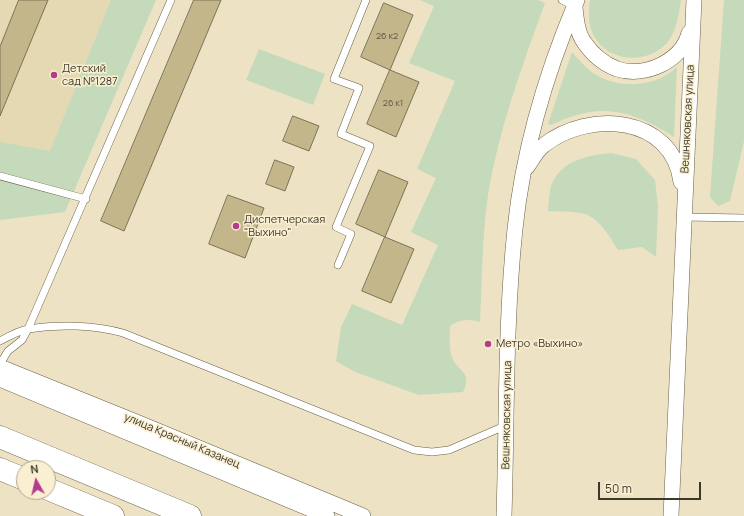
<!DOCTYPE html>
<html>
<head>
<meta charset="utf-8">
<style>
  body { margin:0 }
  #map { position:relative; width:744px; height:516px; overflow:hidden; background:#ede3c4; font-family:Manrope,sans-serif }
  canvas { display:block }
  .north { position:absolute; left:16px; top:460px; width:40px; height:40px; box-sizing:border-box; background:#faf0d1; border:1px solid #aea68f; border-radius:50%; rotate:352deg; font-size:11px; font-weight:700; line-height:16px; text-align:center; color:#3c382c }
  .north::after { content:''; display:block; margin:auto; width:14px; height:18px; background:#b53b8d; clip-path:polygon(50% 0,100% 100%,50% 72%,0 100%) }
  .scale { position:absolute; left:598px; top:482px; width:103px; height:18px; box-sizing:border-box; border:2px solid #3c382c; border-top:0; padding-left:5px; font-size:12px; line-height:14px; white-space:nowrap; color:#3c382c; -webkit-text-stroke:3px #faf0d1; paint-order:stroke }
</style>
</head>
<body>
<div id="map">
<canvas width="744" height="516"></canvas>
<div class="north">N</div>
<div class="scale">50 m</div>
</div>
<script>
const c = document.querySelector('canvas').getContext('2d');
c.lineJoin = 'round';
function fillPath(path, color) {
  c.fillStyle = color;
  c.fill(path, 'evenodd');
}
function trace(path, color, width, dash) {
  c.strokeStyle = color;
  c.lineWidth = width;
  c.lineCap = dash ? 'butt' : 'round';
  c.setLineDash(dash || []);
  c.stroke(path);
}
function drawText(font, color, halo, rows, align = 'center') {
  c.font = font + ' Manrope,sans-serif';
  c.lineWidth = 3;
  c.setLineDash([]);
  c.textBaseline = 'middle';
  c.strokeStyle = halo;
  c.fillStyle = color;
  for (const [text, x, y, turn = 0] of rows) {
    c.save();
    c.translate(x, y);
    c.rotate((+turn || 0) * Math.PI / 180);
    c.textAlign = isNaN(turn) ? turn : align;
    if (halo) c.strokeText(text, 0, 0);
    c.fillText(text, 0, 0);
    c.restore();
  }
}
const built = new Path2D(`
  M0,0h138l-68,176 -70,-26z`);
const green = new Path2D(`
  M111,0h45l-91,212 -65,8v-78l50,9z
  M420,0h118l7,3c-23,63 -46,126 -57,192 -6,42 -6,85 -8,127 -11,-3 -20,-3 -30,4 0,8 -1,19 1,28 3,17 23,16 12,38l-44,3 -64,-23 -19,-11 5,-34 11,-23 50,21 36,-80 -27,-13 25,-54 -19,-9 38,-88 -46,-18 25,-57z
  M590,0h91c-2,15 -5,34 -16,45 -19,18 -52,17 -68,-4 -9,-12 -9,-27 -7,-41z
  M724,0h20v141l-14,60 -12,5 -8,-9z
  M259,49l66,25 -12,31 -67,-25z
  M572,52c8,9 16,19 28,25 24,12 57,9 77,-10l-3,70c-45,-29 -75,-35 -123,-12l-3,-1z
  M611,153l25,6 19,21 3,26 -2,51 -14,-10 -24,3c-9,-14 -20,-35 -38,-37 -10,-2 -21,-1 -32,-2 1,-8 1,-18 3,-25 9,-25 36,-31 60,-33z`);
const building = new Path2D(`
  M19,0h29l-48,116v-69z
  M194,0h27l-97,231 -23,-10z
  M384,3l29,12 -23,55 -29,-13z
  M390,70l29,12 -23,55 -29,-13z
  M293,116l26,10 -10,25 -26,-10z
  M275,160l19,7 -9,24 -19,-7z
  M379,170l29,12 -23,55 -29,-13z
  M228,195l36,13 -19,50 -36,-14z
  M385,237l29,12 -23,54 -29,-12z`);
const lane = new Path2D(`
  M562,0l12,6
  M0,176l86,23
  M684,217l60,1
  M338,265l13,-31 -15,-7 34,-81 -29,-12 18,-46 -25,-9 32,-79
  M0,341c9,-5 18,-10 28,-12 30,-5 67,-4 95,4l291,117 18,2 17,-2 58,-25
  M0,364l8,-13 14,-11 6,-11 143,-329`);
const street = new Path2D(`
  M575,7c1,11 2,26 9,35 8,12 20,22 33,27 28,9 65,-8 72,-36
  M527,167c5,-7 10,-17 17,-22 45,-35 128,-30 137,37
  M0,367l141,57 222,92
  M0,379l327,137
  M504,516c3,-95 1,-192 11,-287 8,-78 31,-156 62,-229
  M671,516l23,-516`);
const primary = new Path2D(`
  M0,437l190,79
  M0,469l24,10
  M48,489l65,27`);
const markers = [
  [54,75,4,"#b53b8d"],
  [236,226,4,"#b53b8d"],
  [488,344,4,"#b53b8d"]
];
const numberNames = [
  ["26 к2",387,36],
  ["26 к1",393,103]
];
const poiNames = [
  ["Детский",62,69],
  ["сад №1287",62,82],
  ["Диспетчерская",244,220],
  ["\"Выхино\"",244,233],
  ["Метро «Выхино»",496,344]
];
const streetNames = [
  ["Вешняковская улица",688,119,-87],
  ["Вешняковская улица",507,415,-89],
  ["улица Красный Казанец",182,441,23]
];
fillPath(built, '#e5d9b3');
fillPath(green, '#c4daba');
fillPath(building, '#c4b68b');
trace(building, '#7b7256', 1);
trace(lane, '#675f44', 8);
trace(street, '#675f44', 16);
trace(primary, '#675f44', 23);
trace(lane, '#fff', 7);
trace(street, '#fff', 15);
trace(primary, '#fff', 22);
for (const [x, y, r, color] of markers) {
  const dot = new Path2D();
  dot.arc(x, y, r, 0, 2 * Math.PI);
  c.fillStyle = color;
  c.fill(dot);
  trace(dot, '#faf0d1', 1.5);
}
drawText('9px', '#5e5844', null, numberNames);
drawText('11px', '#3c382c', '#faf0d1', poiNames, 'left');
drawText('11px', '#3c382c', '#faf0d1', streetNames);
</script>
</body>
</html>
